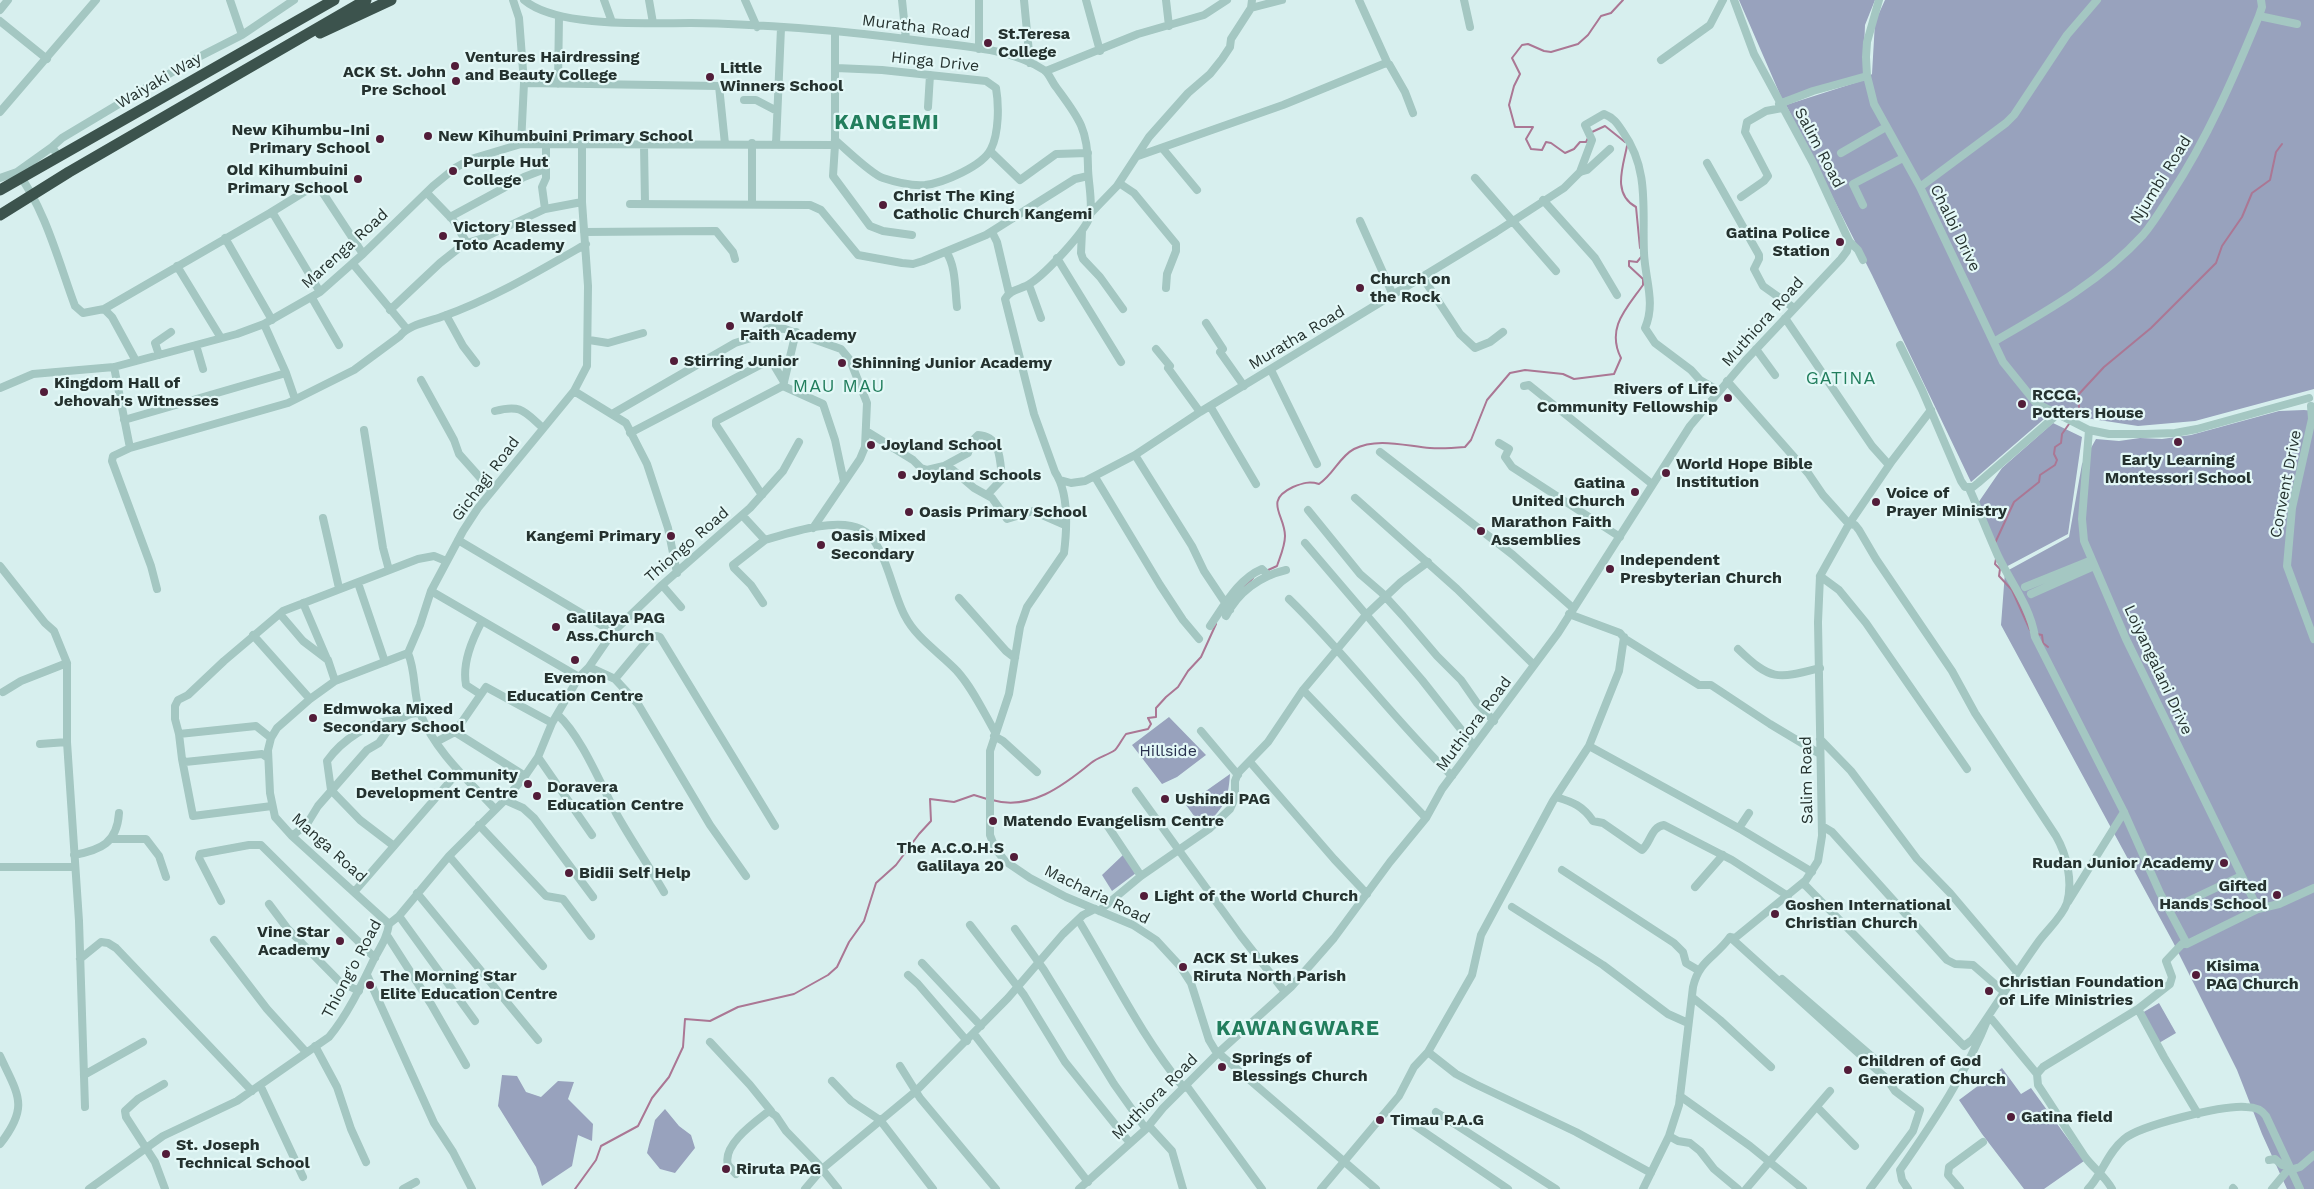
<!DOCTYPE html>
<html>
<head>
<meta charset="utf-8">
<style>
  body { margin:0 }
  canvas { display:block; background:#d7efee }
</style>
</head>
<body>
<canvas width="2314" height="1189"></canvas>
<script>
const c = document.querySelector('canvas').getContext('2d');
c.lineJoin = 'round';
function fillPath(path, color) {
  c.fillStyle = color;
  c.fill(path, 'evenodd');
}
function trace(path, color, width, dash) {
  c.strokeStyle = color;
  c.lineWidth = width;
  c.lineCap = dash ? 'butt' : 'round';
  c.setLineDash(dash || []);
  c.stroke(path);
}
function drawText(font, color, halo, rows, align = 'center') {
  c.font = font + ' "Work Sans",sans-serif';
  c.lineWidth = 4.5;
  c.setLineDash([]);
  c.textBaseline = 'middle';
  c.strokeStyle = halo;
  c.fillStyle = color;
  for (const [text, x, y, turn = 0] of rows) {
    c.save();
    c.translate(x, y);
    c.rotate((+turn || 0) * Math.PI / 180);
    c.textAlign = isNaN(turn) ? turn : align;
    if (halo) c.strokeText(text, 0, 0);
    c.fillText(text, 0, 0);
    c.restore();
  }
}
const green = new Path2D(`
  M1739,0h136l-10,25 -2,49 -81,25z
  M1885,0h429v389l-119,32 -57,5 -59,-9 -20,-11 -88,76 -99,-207 -86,-170 78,-25 8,-6 3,-52z
  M2304,410l10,1v778h-27l-25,-55 -25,-64 -64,-128 -172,-317 4,-53 64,-35 13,-73 14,-25 23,2 21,-3 22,1 29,-4 88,-24z
  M2053,423l29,14 -14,97 -66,35 -24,-66 24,-35z
  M1169,717l37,38 -29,22 -15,7 -30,-39z
  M1230,774c-2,30 -7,33 -27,54l-17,-23z
  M1123,855l13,18 -24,18 -10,-16z
  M2159,1003l17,30 -17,10 -17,-30z
  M2002,1068l19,26 10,-6 53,73 -40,28h-20l-42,-55 -23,-34z
  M502,1075l15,1 9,16 15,5 17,-16 16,1 -6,17 25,25 -1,17 -14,-6 -6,31 -30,20 -6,-19 -38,-61z
  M665,1109l14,17 12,9 4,13 -20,25 -15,-4 -13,-16 8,-33z`);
const stream = new Path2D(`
  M1592,132l13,-6 20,16
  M1588,138l-2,4h-6l-6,7 -9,4 -14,-10 -5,-1 -4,8 -11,-1 -5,-10 7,-12h-18l-6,-22 5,-19 6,-12 -8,-16 10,-13 6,-1 16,7 7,1 27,-8 10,-9 13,-19 10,-3 12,-13
  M1627,146c-4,21 -15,48 9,61l4,41
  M2079,407l-1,-12 26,-28 47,-39 65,-65 6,-17 20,-29 10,-24 18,-13 6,-28 6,-8
  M1995,543l19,-41 25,-20 1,-7 15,-10 2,-5 -3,-6 1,-7 6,-4 1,-9 7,-10
  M1996,559l-1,5 5,5 -1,7 13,14 18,40
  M1266,571l11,-5c3,-9 8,-20 8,-30 0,-21 -22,-35 8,-49 10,-4 16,-6 26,-3 15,-10 20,-27 35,-35 23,-12 52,-3 76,-1 12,1 24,0 35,-1l6,-7 16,-40 23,-27 15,-3 38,4 11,5 40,-5 7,-16c-15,-30 5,-49 22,-73v-6l-14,-13v-5l8,1 5,-6
  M1244,587l9,-9
  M2037,634l5,1 1,8 5,4
  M992,800c38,11 71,-14 99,-37 7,-6 17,-8 24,-13 4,-4 7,-11 11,-16l22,-5 3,-5 -3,-6 8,-1v-9l10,-11 12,-10 10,-16 13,-14 15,-33
  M575,1189l21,-29 5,-14 37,-20 14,-28 17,-21 14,-30 2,-28 25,2 28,-14 56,-13 34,-19 9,-8 12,-25 15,-21 12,-38 20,-18 23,-31 12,-13 -1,-22 24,3 20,-7 13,4`);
const minor = new Path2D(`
  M230,0l12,35
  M513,0l6,18 5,65 -3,61
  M524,0c33,28 124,23 167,23 77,1 155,8 231,18 39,5 88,7 122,29 5,3 8,12 12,17 22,30 32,41 32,80 0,15 5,35 2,49 -5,16 -44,57 -59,67 -9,7 -20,5 -26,16l29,115 21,58c14,21 12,57 9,81l-37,54 -7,20 -11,67 -19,57v84l5,13 10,13 25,17 36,19 67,28 23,15 24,26 11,17 18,57 6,10 161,139
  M604,0l8,22
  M649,0l4,23
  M745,0l12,27
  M902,0l4,39
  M979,0v49
  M1024,0l6,63
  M1086,0l14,51
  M1166,0l3,26
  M1359,0l28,62
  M1464,0l6,27
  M1734,0l20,54 59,109 36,78 9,9 5,10
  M1879,0l-12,42 -1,15 1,19 7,28 46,83 83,175 33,41 53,27 20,4h36l30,-1 22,-4 112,-31
  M1251,8l31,-8
  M0,10l8,-10
  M2259,16l38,8
  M0,21l47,38
  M1661,60l49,-35 13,-25
  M1046,71l92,-37 66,-19 23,-15
  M524,83l195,3 6,58
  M558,84l1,-68
  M744,100h12l21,11
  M1779,104l34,-13 54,-15
  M928,107l2,-32
  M0,112l96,-112
  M835,140c11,9 36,34 48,38 12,4 29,8 42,7 18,-2 58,-19 66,-36 8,-16 8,-44 5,-61l-10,-7 -104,-11 -46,-2
  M752,143v60
  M776,144l5,-116
  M644,145l1,58
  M835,145l-2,31 37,50 13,5 29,4
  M1163,149l34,41
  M990,151l30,29 36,-26 32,-1
  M1841,153l45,-26
  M1138,156l145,-51 103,-42 3,1 16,28 8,21
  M59,157l-7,-10 10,-9 127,-76 53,-27 52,-35
  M1707,163l52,92v4l-5,10 9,17 31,22
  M17,172l35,-25
  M1580,172l12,-32 -7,-15 19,-11c10,4 13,9 19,18 27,38 19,78 21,121 1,26 12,50 1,75l10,15 36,27 9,10 19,11
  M0,178l17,-6c28,36 42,91 58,134l8,7 21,-4 8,8 24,44
  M1475,178l81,93
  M1119,183l15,10 42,51v7l-9,23 -1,14
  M1920,187l86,-64 8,-8 53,-80 30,-35
  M427,193l26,27 14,23
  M1741,197l23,-16 4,-5 -23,-44 2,-10 19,-11 16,-3
  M1543,200l52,58 22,37
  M630,204l180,1 11,5 37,45 44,8 11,1 10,-3 63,-26 89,-56 13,-3
  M1863,205l-10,-21 50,-26
  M545,209l-3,-22 4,-9v-34
  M270,213l47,-29 46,70
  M1090,214l27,-28 32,-49 39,-44 22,-19 12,-15 8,-12 1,-8 20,-31 1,-8
  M450,217l74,-40 21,-8
  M1360,221l33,74
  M1082,231l-1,22 2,6 17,18 23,32
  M584,232l132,-1 17,21 2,7
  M992,232l5,10 12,51
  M225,238l47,82
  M946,252c10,13 9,39 11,55
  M1057,258l64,104
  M353,264l53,64
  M177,266l44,72
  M1423,278l37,56 15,14 15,-6 13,-10
  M1029,285l12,33
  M312,298l27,47
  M104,309l166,-96 4,2 46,77
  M390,310l50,-47 24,-19 19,-6 62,-29 37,-7
  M446,315l17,31 13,17
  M1785,318l87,128 17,19
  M1206,323l17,26 -3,3 24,34
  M796,332l-13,54 40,18 12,36 9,42
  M589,340l19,3 35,-10
  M1995,341c52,-30 107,-61 148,-106 11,-13 19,-27 28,-41 36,-55 63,-117 88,-178l3,-9 -1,-7
  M196,345l7,24
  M1900,345l22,45 39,91 4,6h8l5,-4 81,-70
  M1156,349l14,17 -2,2 32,44
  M1756,349l19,26
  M159,355l-4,-12 16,-11
  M114,367l16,81 -17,8 -1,5 39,105 6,23
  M1271,370l46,94
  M286,373l9,26
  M421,380l33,60 5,14 33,37
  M1727,381l81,92 15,22 26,29 6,1 4,5 17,29 76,112 23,42 81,123c11,19 17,46 11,67 -5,14 -19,26 -28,38 -23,32 -44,66 -67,99l-8,6 -161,-163
  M1524,386l5,-1 123,99
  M0,388l33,-14 81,-7 123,-33 27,-10 56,-32 43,-38 70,-68 22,-18 16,-9 50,-15 314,1v-113
  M574,391l52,32 21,41 21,64 9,45
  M1210,406l46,78
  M2311,406l1,13 -20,89 -5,58 27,73
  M495,411c26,-7 29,0 48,17
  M612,414l123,-71 16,-5 18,-10 16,1 56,20 9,11 17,43 -2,44 -5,12 -47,69
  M124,420l162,-47 -22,-49
  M364,430l19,118 6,22
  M2089,430l-7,89 2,22 42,98 132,270
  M866,431l47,29 8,8 6,2 17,-4 9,4 21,18 18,10 15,21 26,-8 32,14
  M630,433l134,-70 8,-1 12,20
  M1499,443l10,6 -4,8 7,10 108,70
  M130,448l158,-45 66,-33 46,-34c8,-11 27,-14 41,-19 51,-18 98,-46 145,-73
  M1380,452l133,103 60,53
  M1135,455l57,91 12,25 26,39
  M944,466l24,-13 3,-11 7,-7c23,1 22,25 24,44l-15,16
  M1095,477l65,108 23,35 16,19
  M1060,480l11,3 14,-2 50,-26 65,-43 296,-180 68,-44 16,-16 7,-2 23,-21
  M1969,488c10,22 19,46 29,68 13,27 32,50 37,81l89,175 36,81 27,51
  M762,495l-46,-70v-4l67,-35
  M1355,498l102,91 77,76
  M1308,510l52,64 22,19 21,23 34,40 24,24 16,23 17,18
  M742,515l23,25c24,-7 71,-23 96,-11 24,11 31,64 44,87 11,22 35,37 52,55 16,18 26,40 38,61
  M323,518l16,70
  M458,540l155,92
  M1305,543l117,137 52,66
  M0,566l45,57 9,8 13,32v79l12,179 6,186
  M1820,576l19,14 27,33 101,146
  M358,583l27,79
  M662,585l19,22
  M2025,587l67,-27
  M431,591l148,86
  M2031,594l63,-28
  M959,598l47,53 9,7
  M1289,599c58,56 105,121 163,177
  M303,603l24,56
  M763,603l-12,-18 -17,-17 -1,-3 32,-25
  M280,614l23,27 25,19 7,21
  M1569,614l51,19 5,6 74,46h12l59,39 50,30
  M1226,616c12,-24 34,-40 60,-46
  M1210,626c14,-20 28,-47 52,-57l5,5
  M253,635l57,64
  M1624,637l-5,34 -30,75 -36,55 -72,134 -9,40 -44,77 28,22 19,10 101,48 75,41
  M1738,649c33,32 39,30 82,19
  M589,667l26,12
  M1303,690l123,128
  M3,692l18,-11 46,-18
  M480,694l-14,-9c-4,-22 6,-45 16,-64
  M558,715c23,21 43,70 58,98 15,27 33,53 48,79
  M1201,731l37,44
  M455,732l70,44
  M179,734l3,25 3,3 77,-8 6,4
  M994,736l9,5 34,31
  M271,738l-15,-12 -77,8 -4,-15v-13l3,-6 10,-5 36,-34 59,-50 135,-52 16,-3 12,5
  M1820,739l31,32 66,88 33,34 67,79
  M436,742l19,-10 31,-45 66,36
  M40,744l27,-2
  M1589,746l153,84 70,42
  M538,757l54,78
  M182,759l11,57 79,-10
  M1250,762l84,97 33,35
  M1136,791l105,145 44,56
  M1556,797c17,5 27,9 37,24l10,2 39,27c9,-8 9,-23 22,-25l68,35 56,36
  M505,800l18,8 11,10 59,79
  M495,809c-28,-30 -60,-58 -75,-96 -7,-20 -4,-41 -12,-60l12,-28 11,-34 32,-60 15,-23 96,-117 13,-25 1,-80 -6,-84v-58
  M479,825l67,71 17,3 28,37
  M1107,825l34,51
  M1822,826l10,6 115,128 8,4 18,1 31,27
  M1739,828l10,-15
  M292,836l15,-12 11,-18 49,-56 12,-7 16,-23
  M111,839h35l13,17 7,21
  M394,846l-34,-26 -29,-30 -4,-29c15,-21 43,-40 68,-41 10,-1 13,-9 26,-6
  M74,855c27,-5 43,-12 45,-42
  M449,856l94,110
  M0,867h75
  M1562,870l112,73 9,9 3,11 12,7
  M746,876l-36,-51 -72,-121 -23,-25 35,-42 7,-1 3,1 115,189
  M1695,887l28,-32
  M355,891l104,-120
  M417,893l121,147
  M221,901l-22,-43 1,-4 49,-9h12l114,113
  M2068,902l56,-90
  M2184,903l57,-27
  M269,904l18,24 53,54 19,9
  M1512,907l91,58 65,49 20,9
  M1099,911l42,-35 68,-47 21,-20 5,-11v-17l3,-8 30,-31 35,-52 62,-74 36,-34 27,-20
  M399,916l76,105
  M1079,921c34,56 63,116 105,167
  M389,924l-97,-88 -17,-19 -5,-24 -2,-43 3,-12 6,-10 33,-29 25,-18 73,-28
  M970,925l54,70 41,67 65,81
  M1015,929l29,41 70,114 32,45
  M388,937l43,67 35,61
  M1730,937l157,142 8,12 25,19 -7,21 -43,58
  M214,940l53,69 39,43
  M80,959l21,-17 7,1 8,5 136,143
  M922,963l59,63
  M367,975l67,148 19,29 19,37
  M908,975l10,9 49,57
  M1782,979l94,81
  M1692,997l28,23 51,47
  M2138,1009l26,48 34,57
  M974,1034l114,148
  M710,1042l40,43 21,26
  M315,1046l22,41 14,42 15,33
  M0,1056c18,39 30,50 0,88
  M900,1066l20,32 76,91
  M84,1075l59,-33
  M832,1081l19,20 29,19 53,69
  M164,1084l-26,15 -13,12 1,6 29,45 10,27
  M260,1085l43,92
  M1186,1085l76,104
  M1680,1096l70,50 53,43
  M1817,1107l38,39
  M1436,1112l120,77
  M1411,1123l97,66
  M1149,1126l23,25 11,38
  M1669,1136l9,5 12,2 10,8 14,18 24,20
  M2269,1160l6,-1 7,6 7,1
  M736,1174l-8,-9c-6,-20 27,-43 41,-54l7,5 10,15 32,33 20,25
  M2233,1188l1,1
  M89,1189l74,-53 74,-35 92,-64c19,-23 32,-51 45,-78 7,-13 13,-21 15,-35l10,-8 50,-60 56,-56 20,-24 13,-19 14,-34 27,-46 10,-10 24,-35 49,-47 88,-77 33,-37 16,-29
  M403,1189l13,-7
  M805,1189l17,-20 94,-78 92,-93 55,-64 20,-19 12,-6
  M1079,1189l67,-60 17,-21 55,-55 73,-66 43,-49 56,-76 36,-44 16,-29 116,-156 132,-207 55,-65 96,-102 6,-8 2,-10
  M1321,1189l78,-93 15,-29 14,-15
  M1643,1189l26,-53 10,-31 14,-118c6,-27 23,-30 37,-50l5,1 71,-58 12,-19 4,-25 -4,-214 2,-46 29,-52 43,-63 39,-51
  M1746,1189l84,-98
  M1908,1189l-6,-9 -2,-10c34,-49 67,-98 89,-154l48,58
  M1960,1189l-12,-14 1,-8 34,-25
  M2088,1189c14,-15 20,-37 36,-50 17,-14 99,-34 122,-32 9,0 15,2 20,9l34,73
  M2112,1189c-7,-13 -18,-20 -27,-32 -16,-24 -31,-48 -47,-72l-1,-11 6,-7 95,-58 32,-25 2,-7 -6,-16 16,-17h5l71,-35 21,-5 35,-16
  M2272,1189l15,-18 13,-4 14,-12`);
const highway = new Path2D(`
  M320,33l71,-33
  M0,190l334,-190
  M0,215l69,-43 297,-172`);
const markers = [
  [988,43,5,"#521d39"],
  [455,66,5,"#521d39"],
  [710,77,5,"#521d39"],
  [456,81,5,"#521d39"],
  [428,136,5,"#521d39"],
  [380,139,5,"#521d39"],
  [453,171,5,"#521d39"],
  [358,179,5,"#521d39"],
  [883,205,5,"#521d39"],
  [443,236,5,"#521d39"],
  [1840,242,5,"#521d39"],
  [1360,288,5,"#521d39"],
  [730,326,5,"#521d39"],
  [674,361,5,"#521d39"],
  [842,363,5,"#521d39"],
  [44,392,5,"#521d39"],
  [1728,398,5,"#521d39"],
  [2022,404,5,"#521d39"],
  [2178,442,5,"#521d39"],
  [871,445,5,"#521d39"],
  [1666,473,5,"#521d39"],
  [902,475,5,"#521d39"],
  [1635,492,5,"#521d39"],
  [1876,502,5,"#521d39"],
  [909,512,5,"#521d39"],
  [1481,531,5,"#521d39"],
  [671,536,5,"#521d39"],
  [821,545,5,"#521d39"],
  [1610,569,5,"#521d39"],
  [556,627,5,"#521d39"],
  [575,660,5,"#521d39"],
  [313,718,5,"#521d39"],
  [528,784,5,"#521d39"],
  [537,796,5,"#521d39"],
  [1165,799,5,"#521d39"],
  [993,821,5,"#521d39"],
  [1014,857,5,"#521d39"],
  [2224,863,5,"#521d39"],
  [569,873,5,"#521d39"],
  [2277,895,5,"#521d39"],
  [1144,896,5,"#521d39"],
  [1775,914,5,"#521d39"],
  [340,941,5,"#521d39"],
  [1183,967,5,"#521d39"],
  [2196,975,5,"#521d39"],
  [370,985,5,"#521d39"],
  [1989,991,5,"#521d39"],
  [1222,1067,5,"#521d39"],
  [1848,1070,5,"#521d39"],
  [2011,1117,5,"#521d39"],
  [1380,1120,5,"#521d39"],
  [166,1154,5,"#521d39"],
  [726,1169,5,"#521d39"]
];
const streetNames = [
  ["Muratha Road",916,27,7],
  ["Hinga Drive",935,62,6],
  ["Waiyaki Way",159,81,-30],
  ["Salim Road",1819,148,62],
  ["Njumbi Road",2161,180,-58],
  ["Chalbi Drive",1955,228,64],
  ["Marenga Road",345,249,-42],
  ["Muthiora Road",1763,322,-48],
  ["Muratha Road",1297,338,-31],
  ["Gichagi Road",486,479,-53],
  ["Convent Drive",2286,484,-79],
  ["Thiongo Road",687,545,-41],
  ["Loiyangalani Drive",2158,670,65],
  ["Muthiora Road",1474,724,-53],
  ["Salim Road",1807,780,-91],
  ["Manga Road",329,848,42],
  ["Macharia Road",1097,895,26],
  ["Thiong'o Road",352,969,-62],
  ["Muthiora Road",1155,1097,-45]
];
const poiNames = [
  ["St.Teresa",998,34],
  ["College",998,52],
  ["Ventures Hairdressing",465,57],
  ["and Beauty College",465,75],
  ["Little",720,68],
  ["Winners School",720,86],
  ["ACK St. John",446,72,"right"],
  ["Pre School",446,90,"right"],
  ["New Kihumbu-Ini",370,130,"right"],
  ["Primary School",370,148,"right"],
  ["New Kihumbuini Primary School",438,136],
  ["Purple Hut",463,162],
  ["College",463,180],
  ["Old Kihumbuini",348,170,"right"],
  ["Primary School",348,188,"right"],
  ["Christ The King",893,196],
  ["Catholic Church Kangemi",893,214],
  ["Victory Blessed",453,227],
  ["Toto Academy",453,245],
  ["Gatina Police",1830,233,"right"],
  ["Station",1830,251,"right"],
  ["Church on",1370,279],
  ["the Rock",1370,297],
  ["Wardolf",740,317],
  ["Faith Academy",740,335],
  ["Stirring Junior",684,361],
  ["Shinning Junior Academy",852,363],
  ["Kingdom Hall of",54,383],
  ["Jehovah's Witnesses",54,401],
  ["Rivers of Life",1718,389,"right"],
  ["Community Fellowship",1718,407,"right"],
  ["RCCG,",2032,395],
  ["Potters House",2032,413],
  ["Joyland School",881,445],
  ["Early Learning",2178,460,"center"],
  ["Montessori School",2178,478,"center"],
  ["World Hope Bible",1676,464],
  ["Institution",1676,482],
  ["Joyland Schools",912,475],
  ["Gatina",1625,483,"right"],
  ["United Church",1625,501,"right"],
  ["Voice of",1886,493],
  ["Prayer Ministry",1886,511],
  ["Oasis Primary School",919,512],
  ["Marathon Faith",1491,522],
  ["Assemblies",1491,540],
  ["Kangemi Primary",661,536,"right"],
  ["Oasis Mixed",831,536],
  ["Secondary",831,554],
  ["Independent",1620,560],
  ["Presbyterian Church",1620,578],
  ["Galilaya PAG",566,618],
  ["Ass.Church",566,636],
  ["Evemon",575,678,"center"],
  ["Education Centre",575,696,"center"],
  ["Edmwoka Mixed",323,709],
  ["Secondary School",323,727],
  ["Bethel Community",518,775,"right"],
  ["Development Centre",518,793,"right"],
  ["Doravera",547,787],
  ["Education Centre",547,805],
  ["Ushindi PAG",1175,799],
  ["Matendo Evangelism Centre",1003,821],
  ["The A.C.O.H.S",1004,848,"right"],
  ["Galilaya 20",1004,866,"right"],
  ["Rudan Junior Academy",2214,863,"right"],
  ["Bidii Self Help",579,873],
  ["Gifted",2267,886,"right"],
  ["Hands School",2267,904,"right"],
  ["Light of the World Church",1154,896],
  ["Goshen International",1785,905],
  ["Christian Church",1785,923],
  ["Vine Star",330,932,"right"],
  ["Academy",330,950,"right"],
  ["ACK St Lukes",1193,958],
  ["Riruta North Parish",1193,976],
  ["Kisima",2206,966],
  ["PAG Church",2206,984],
  ["The Morning Star",380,976],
  ["Elite Education Centre",380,994],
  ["Christian Foundation",1999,982],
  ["of Life Ministries",1999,1000],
  ["Springs of",1232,1058],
  ["Blessings Church",1232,1076],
  ["Children of God",1858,1061],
  ["Generation Church",1858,1079],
  ["Gatina field",2021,1117],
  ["Timau P.A.G",1390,1120],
  ["St. Joseph",176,1145],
  ["Technical School",176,1163],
  ["Riruta PAG",736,1169]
];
const parkNames = [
  ["Hillside",1168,751]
];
const neighbourhoodNames = [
  ["GATINA",1841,379],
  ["MAU MAU",839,387]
];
const districtNames = [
  ["KANGEMI",887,123],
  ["KAWANGWARE",1298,1029]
];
fillPath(green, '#98a2bd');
trace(stream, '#ab7794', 2);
trace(minor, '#a4c7c2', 8);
trace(highway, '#3c534d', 11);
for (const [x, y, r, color] of markers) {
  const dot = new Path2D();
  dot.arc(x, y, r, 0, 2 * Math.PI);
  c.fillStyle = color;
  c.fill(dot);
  trace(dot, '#e3f8f7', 2);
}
drawText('16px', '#25322f', '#e3f8f7', streetNames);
drawText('bold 16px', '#25322f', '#e3f8f7', poiNames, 'left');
drawText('16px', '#2a324f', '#e3f8f7', parkNames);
c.letterSpacing = '1px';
drawText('18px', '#227e5d', '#e3f8f7', neighbourhoodNames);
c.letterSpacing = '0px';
c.letterSpacing = '1px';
drawText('bold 21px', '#227e5d', '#e3f8f7', districtNames);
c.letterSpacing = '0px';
</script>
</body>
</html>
